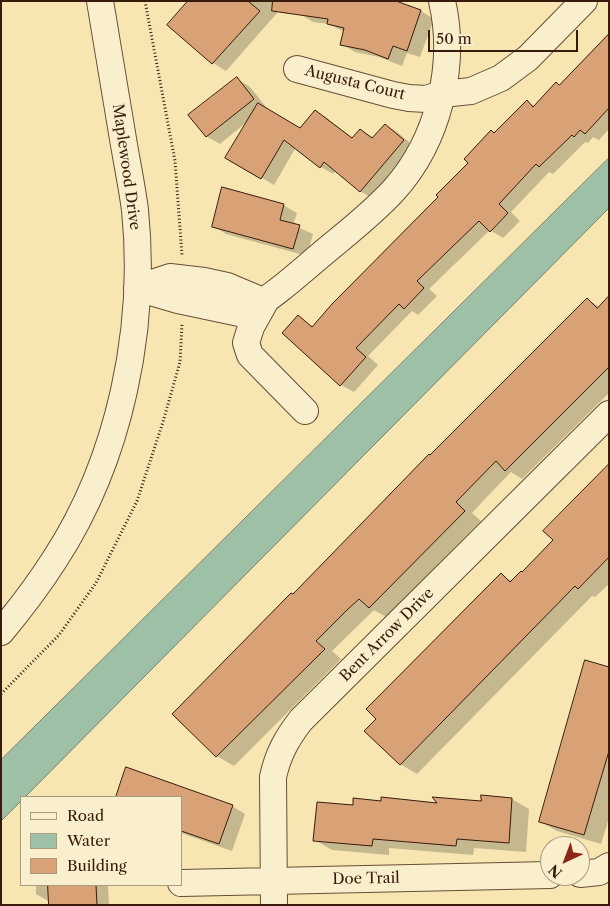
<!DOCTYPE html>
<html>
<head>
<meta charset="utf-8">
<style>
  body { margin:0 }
  #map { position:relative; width:610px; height:906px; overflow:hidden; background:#f7e6b2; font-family:"Libre Caslon Text",serif }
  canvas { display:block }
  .frame { position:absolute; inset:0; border:2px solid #371b0c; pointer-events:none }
  .legend { position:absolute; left:20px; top:796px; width:162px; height:90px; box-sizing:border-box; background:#faefcd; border:1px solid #ac9a80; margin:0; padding:6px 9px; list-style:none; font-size:15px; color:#371b0c }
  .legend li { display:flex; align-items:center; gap:10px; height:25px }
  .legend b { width:25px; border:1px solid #ac9a80 }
  .north { position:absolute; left:540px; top:836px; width:50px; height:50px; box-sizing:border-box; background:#faefcd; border:1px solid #ac9a80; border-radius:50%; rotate:223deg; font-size:14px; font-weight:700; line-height:20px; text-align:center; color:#371b0c }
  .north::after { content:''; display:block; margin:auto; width:18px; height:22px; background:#8f2418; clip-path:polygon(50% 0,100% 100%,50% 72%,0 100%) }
  .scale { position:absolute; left:428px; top:30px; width:150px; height:22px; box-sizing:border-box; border:2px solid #371b0c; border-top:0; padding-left:6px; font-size:15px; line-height:18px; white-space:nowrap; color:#371b0c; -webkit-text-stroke:4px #faefcd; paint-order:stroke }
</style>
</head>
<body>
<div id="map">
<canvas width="610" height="906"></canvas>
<div class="frame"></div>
<ul class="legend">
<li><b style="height:6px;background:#faefcd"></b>Road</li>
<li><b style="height:14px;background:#9ec0a7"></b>Water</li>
<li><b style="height:14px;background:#d9a276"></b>Building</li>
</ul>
<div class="north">N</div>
<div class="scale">50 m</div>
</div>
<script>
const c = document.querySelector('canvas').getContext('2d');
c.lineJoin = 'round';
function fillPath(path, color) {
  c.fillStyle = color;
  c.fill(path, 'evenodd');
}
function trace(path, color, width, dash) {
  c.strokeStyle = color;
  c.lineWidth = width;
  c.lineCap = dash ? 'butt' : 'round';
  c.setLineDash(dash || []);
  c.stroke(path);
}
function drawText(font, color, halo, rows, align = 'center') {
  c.font = font + ' "Libre Caslon Text",serif';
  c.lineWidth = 4;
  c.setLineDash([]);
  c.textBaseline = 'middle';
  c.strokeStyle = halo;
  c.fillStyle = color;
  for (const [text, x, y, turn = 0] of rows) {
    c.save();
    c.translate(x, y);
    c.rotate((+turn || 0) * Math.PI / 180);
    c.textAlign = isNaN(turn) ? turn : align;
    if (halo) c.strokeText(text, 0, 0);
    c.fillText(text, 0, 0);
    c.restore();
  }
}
const water = new Path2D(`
  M609,158v50l-584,589h-4v4l-20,20v-61z`);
const shadow = new Path2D(`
  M190,1h92l3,3 -59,67 -13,-8z
  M393,1l28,10 13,8 -14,38 -13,-4 -5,13 -23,-9 -24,-5 -13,-8 2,-12 -15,-8 -16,-2 -13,-8z
  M609,33v96l-10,11 -6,-3 -5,6 -3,-1 -32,32 -4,-2 -38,40 9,9 -17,17 -13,-8 -61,59 8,7 -19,19 -6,-4 -44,45 10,9 -24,27 -13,-7 -43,-68 16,10 126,-130 55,-63 32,-32 8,4 25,-20z
  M237,79l13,8 16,20 -2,1 37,22 14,-19 12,7 26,21 7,-9 14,8 11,-13 12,7 18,15 -43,51 -12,-7 -24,-21 -3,4 -12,-7 -25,-20 -22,38 -47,-28 21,-36 -28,23 -14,-8z
  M283,205l14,8 -4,12 20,9 -6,22 -81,-22 -13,-8z
  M588,300l12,7h9v86l-87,86 -11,-7 -27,28 -12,13 9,8 -95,96 -12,-7 -42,41 9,8 -107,107 -17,-10 -43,-42z
  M609,467v117l-14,13 -3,-1 -175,178 -17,-10 101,-189 11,6 10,-8 32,-33z
  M609,668v150l-8,26 -44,-13 -17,-10z
  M127,769l105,37 13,8 -13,37 -51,-18v-36h-64z
  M482,796l30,3 17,10 -3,43 -52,-4 -1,7 -84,-7v7l-57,-5 -17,-10 39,-34 28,-4 59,2 41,-1z
  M36,885h72l1,20h-59v-3l-14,-8z`);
const building = new Path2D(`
  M188,1h60l12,10 -48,53 -45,-39z
  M273,1h123l25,9 -14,41 -14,-5 -5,13 -23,-9 -25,-5 4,-17 -17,-4 1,-5 -56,-8z
  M609,34v74l-24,26 -5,-4 -6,7 -2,-2 -33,32 -3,-3 -37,40 9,9 -18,19 -11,-11 -62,60 7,7 -20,21 -5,-5 -43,44 10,9 -26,29 -58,-53 16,-18 14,12 20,-23 106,-107 -2,-2 32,-32 -4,-4 27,-29 3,3 33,-33 6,7 23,-25 3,3z
  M237,77l17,22 -48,38 -18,-22z
  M258,103l42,25 15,-18 37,28 8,-9 12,9 13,-14 19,16 -44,52 -36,-30 -4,6 -36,-28 -23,39 -36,-21z
  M222,187l62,17 -4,16 20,5 -7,24 -81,-22z
  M609,296v71l-104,104 -9,-10 -40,41 9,9 -96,97 -10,-9 -12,11 -31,31 9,8 -109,108 -44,-43 119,-121 2,1 136,-140 1,1 157,-157 10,10z
  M609,464v93l-31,32 -3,-3 -175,179 -36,-34 12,-12 -10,-10 135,-136 9,9 11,-11 1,1 31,-32 -10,-9z
  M585,660l24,7v84l-25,84 -45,-13z
  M126,767l107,38 -14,39 -38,-13v-34h-65z
  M481,795l31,3 -3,45 -52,-4 -1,7 -83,-7 -1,7 -59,-5 4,-39 36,3v-7l28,3v-4l56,6 -5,-6 49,4z
  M48,885h48l1,20h-48z`);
const path = new Path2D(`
  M145,1l30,160 7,94
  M1,694l58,-59 37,-52 41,-82 26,-79 17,-60 2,-38`);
const minor = new Path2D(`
  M297,69l96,26 16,3 17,1 16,-5 29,-3 30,-13 27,-20 56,-57
  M137,288l41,12 66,14c29,-17 53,-39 78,-60 25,-21 50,-40 72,-64 44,-49 63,-124 48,-189
  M137,288l33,-11 34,4 23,5 38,16
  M265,302l-14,25 -5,16 4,12 55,56
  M1,632c20,-24 38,-48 54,-73 65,-100 92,-231 80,-349 -3,-23 -8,-47 -12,-71 -8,-46 -15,-92 -23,-138
  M580,874l19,-2 10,-6
  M181,883l369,-8
  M274,905l-1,-128c5,-23 14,-39 28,-57l308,-306`);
const streetNames = [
  ["Augusta Court",355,83,14],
  ["Maplewood Drive",126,167,82],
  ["Bent Arrow Drive",387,635,-45],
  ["Doe Trail",366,879,-1]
];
fillPath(water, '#9ec0a7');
trace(water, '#757e69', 1);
fillPath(shadow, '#0003');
fillPath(building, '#d9a276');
trace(building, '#371b0c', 1);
trace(minor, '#674e36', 28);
trace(path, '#371b0c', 3, [1, 2.5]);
trace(minor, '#faefcd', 26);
drawText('15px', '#371b0c', '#faefcd', streetNames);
</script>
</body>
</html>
